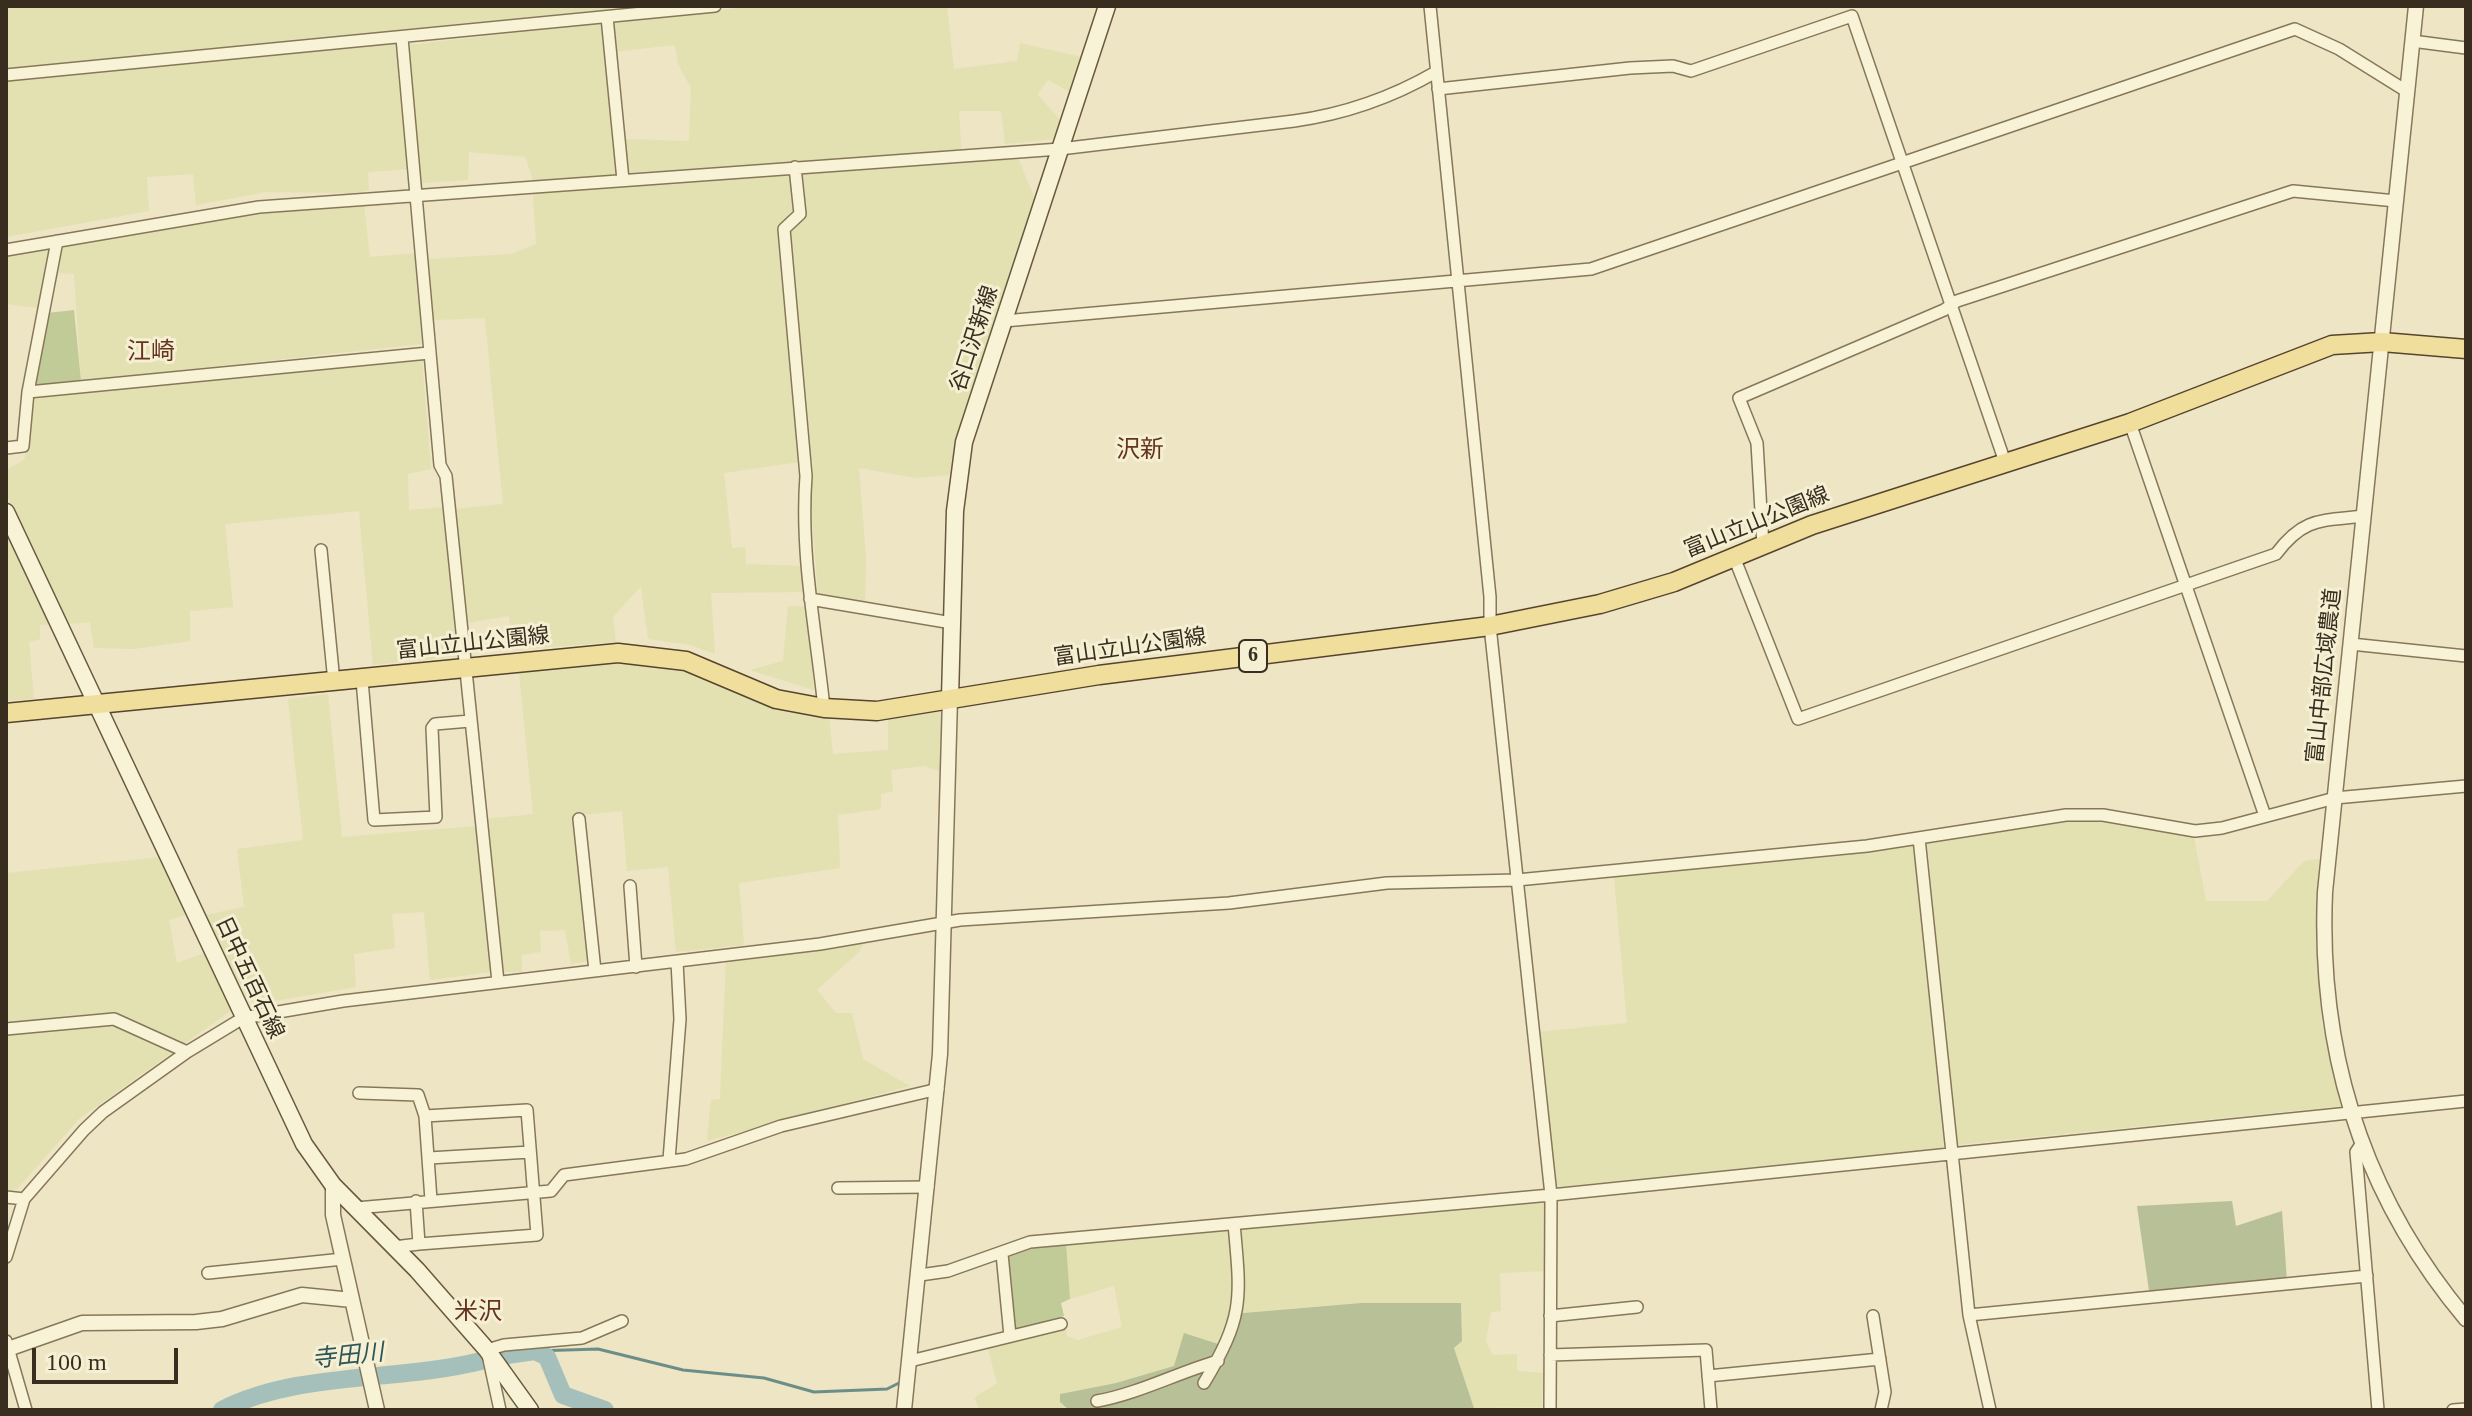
<!DOCTYPE html>
<html>
<head>
<meta charset="utf-8">
<style>
  body { margin:0 }
  #map { position:relative; width:2472px; height:1416px; overflow:hidden; background:#ede5c3; font-family:"Times New Roman",serif }
  canvas { display:block }
  .frame { position:absolute; inset:0; border:8px solid #382d1e; pointer-events:none }
  .scale { position:absolute; left:32px; top:1348px; width:146px; height:36px; box-sizing:border-box; border:4px solid #382d1e; border-top:0; padding-left:10px; font-size:24px; line-height:28px; white-space:nowrap; color:#382d1e; -webkit-text-stroke:6px #f5efd3; paint-order:stroke }
</style>
</head>
<body>
<div id="map">
<canvas width="2472" height="1416"></canvas>
<div class="frame"></div>
<div class="scale">100 m</div>
</div>
<script>
const c = document.querySelector('canvas').getContext('2d');
c.lineJoin = 'round';
function fillPath(path, color) {
  c.fillStyle = color;
  c.fill(path, 'evenodd');
}
function trace(path, color, width, dash) {
  c.strokeStyle = color;
  c.lineWidth = width;
  c.lineCap = dash ? 'butt' : 'round';
  c.setLineDash(dash || []);
  c.stroke(path);
}
function drawText(font, color, halo, rows, align = 'center') {
  c.font = font + ' "Times New Roman","Noto Sans JP",serif';
  c.lineWidth = 6;
  c.setLineDash([]);
  c.textBaseline = 'middle';
  c.strokeStyle = halo;
  c.fillStyle = color;
  for (const [text, x, y, turn = 0] of rows) {
    c.save();
    c.translate(x, y);
    c.rotate((+turn || 0) * Math.PI / 180);
    c.textAlign = isNaN(turn) ? turn : align;
    if (halo) c.strokeText(text, 0, 0);
    c.fillText(text, 0, 0);
    c.restore();
  }
}
const farmland = new Path2D(`
  M6,6h636l-246,24 12,139 -40,3 1,18 -17,3 -86,-1 -70,13 -3,-31 -46,3 2,34 -143,26z
  M757,6h190l7,63 63,-8 3,-18 61,14 -9,36 -24,-13 -11,14 25,28 -9,17 -48,5 -4,-33h-42l3,50 56,-3 17,41 -86,276 -32,3 -58,-10 7,90 -1,45 -47,-9 -7,-87 2,-47 -89,13 8,75 13,-1 1,17 57,2 2,26 -94,1 4,61 -24,-9 -43,-6 -7,-53 -28,31 3,25 -104,8 -3,-34 -42,7 -11,-114 47,-5 -18,-186 -52,2 -4,-61 83,-5 24,-10 -4,-68 -7,-19 -56,-5 -1,28 -47,3 -13,-138 194,-22 14,147 11,1 -1,-32 63,2 2,-53 -13,-24 -3,-19 -62,7 -3,-29z
  M364,206l6,51 46,-4 6,91 -341,37 -7,-107 -16,-1 4,-29 151,-27z
  M51,245l-12,63 -33,-4v-51z
  M422,358l9,111 -23,5 1,36 35,-3 15,149 -86,9 -14,-154 -134,13 8,83 -43,4v30l-56,8 -40,-1 -4,-26 -22,2 -62,-131v-23l18,-10 4,-15 5,-49z
  M6,533l44,91 -10,1v14l-11,3 5,57 -28,2z
  M788,606l20,1 6,83 -64,-20 33,-9z
  M620,661l65,8 88,37 56,11 4,37 55,-4v-31l53,-10 1,63 -18,-6 -33,4 2,21 -12,3v15l-43,6 2,53 -101,15 5,62 -68,7 -8,-85 -41,4 -5,-60 -50,5 17,145 -18,3 -6,-34 -25,1 1,21 -19,3v17h-18l-17,-153 46,-5 -14,-142z
  M328,694l14,143 134,-11 15,146 -61,8 -6,-68 -32,2 3,34 -41,6 2,33 -99,17 -9,-4 -42,-85 38,-8 -7,-58 66,-9 -15,-141z
  M2059,821h42l93,16 12,64h61l37,-40 15,-2 -3,79 6,86 19,82 -385,39 -29,-304z
  M1914,844l30,304 -387,39 -19,-155 89,-9 -13,-147z
  M162,857l26,57 -19,6 8,43 27,-10 28,57 -152,108 -63,71 -11,1v-317z
  M864,942l-5,10 -42,38 19,23h16l11,46 47,27 -203,55 4,-41 9,-1 6,-139z
  M1545,1198l-1,73 -44,2 1,38 -10,1 -5,29 7,14 24,-1v17l26,2 -1,34 -68,1 -20,-60 8,-7 -1,-38h-100l-129,11 -11,32 -46,20 -59,17 -56,11 1,8 8,8h-89l-6,-12 23,-15 -9,-34 78,-19 1,6 11,4 44,-13 -8,-41 -44,13 -4,-57z`);
const green = new Path2D(`
  M74,310l7,71 -47,4 13,-72z
  M1066,1242l4,57 -9,4 3,13 -50,15 -7,-75 23,-11z`);
const cemetery = new Path2D(`
  M2232,1201l4,25 46,-15 5,70 -138,10 -12,-85z
  M1361,1303h100l1,38 -8,7 20,60 -405,2 -9,-8v-8l56,-11 58,-17 10,-33 37,12 11,-31z`);
const stream = new Path2D(`
  M535,1351l63,-2 85,21 81,8 50,14 73,-3 12,-6`);
const river = new Path2D(`
  M500,1356l35,-5 12,6 16,38 42,15
  M222,1410c76,-39 175,-28 259,-49`);
const minor = new Path2D(`
  M1430,6l60,591v29l61,569 -1,215
  M607,17l16,163
  M402,38l38,427 6,11 52,506
  M2412,41l54,7
  M6,75l709,-69
  M1438,89l192,-21 43,-2 18,5 161,-55 154,449
  M795,167l5,47 -16,15 22,247c-6,78 10,155 18,232
  M6,250l253,-43 801,-58 234,-28c51,-7 97,-23 142,-49
  M1004,321l587,-52 704,-240 44,20 69,43
  M28,392l401,-39
  M2130,423l135,393
  M6,448l17,-2 5,-54 29,-151
  M1763,546l-6,-103 -18,-45 205,-88 13,-9 336,-110 103,10
  M321,550l13,132
  M1734,557l64,162 478,-165c28,-37 45,-33 88,-38
  M810,599l142,24
  M2351,644l115,12
  M362,680l12,140 62,-3 -4,-89 3,-4 35,-3
  M579,819l16,152
  M1919,838l50,477 21,95
  M630,886l6,81
  M6,1029l108,-10 73,33
  M359,1093l59,2 7,21 6,84
  M2362,1143l-6,9 22,258
  M429,1158l101,-6
  M669,1160l11,-141 -3,-57
  M838,1188l90,-1
  M6,1197l18,2
  M356,1208l195,-17 13,-16 122,-16 95,-33 157,-37
  M419,1244l118,-9 -10,-125 -102,6
  M394,1247l25,-3 -3,-43
  M1002,1254l8,82
  M6,1257l18,-58 60,-69 19,-18 84,-60 56,-34 100,-17 477,-57 140,-24 269,-17 158,-20 130,-3 350,-34 199,-31h37l92,16 27,-3 113,-30 131,-12
  M208,1273l135,-14
  M920,1275l28,-4 82,-29 521,-47 915,-94
  M1969,1315l398,-39
  M1550,1316l87,-9
  M1873,1316l12,76 -4,18
  M6,1341l20,69
  M1550,1355l156,-5 5,60
  M910,1361l151,-37
  M1708,1376l172,-17
  M1204,1383c40,-67 37,-83 30,-159
  M1097,1401c40,-7 80,-28 121,-40
  M500,1410l-13,-60 17,-5 78,-7 40,-17
  M2453,1410l13,-1`);
const tertiary = new Path2D(`
  M2416,6l-91,886c-7,161 37,303 141,427
  M333,1185v30l44,195
  M8,1349l74,-26 114,-1 26,-3 80,-24 50,5
  M904,1410l36,-356 10,-356`);
const secondary = new Path2D(`
  M6,512l298,632 29,41 84,85 70,80 43,60
  M950,698l5,-187 9,-69 143,-436`);
const primary = new Path2D(`
  M6,713l612,-60 68,8 90,38 48,9 53,3 222,-36 391,-49 110,-22 74,-22 138,-57 318,-102 202,-78 50,-3 84,7`);
const shields = [
  [1253,656,28]
];
const shieldNames = [
  ["6",1253,656]
];
const streetNames = [
  ["谷口沢新線",975,339,-72],
  ["富山立山公園線",1757,523,-22],
  ["富山立山公園線",473,644,-6],
  ["富山立山公園線",1130,648,-8],
  ["富山中部広域農道",2325,676,-84],
  ["日中五百石線",249,978,65]
];
const neighbourhoodNames = [
  ["江崎",151,353],
  ["沢新",1140,451],
  ["米沢",478,1313]
];
const waterNames = [
  ["寺田川",348,1357,-6]
];
fillPath(farmland, '#e3e0b1');
fillPath(green, '#c0cb97');
fillPath(cemetery, '#b7c096');
trace(stream, '#6c8e89', 3);
trace(river, '#a5c0bb', 18);
trace(minor, '#87775a', 14);
trace(tertiary, '#87775a', 17);
trace(secondary, '#69583d', 19);
trace(primary, '#55442e', 21);
trace(minor, '#f8f2d6', 11);
trace(tertiary, '#f8f2d6', 14);
trace(secondary, '#f8f2d6', 16);
trace(primary, '#f0de9c', 18);
for (const [x, y, w] of shields) {
  const box = new Path2D();
  box.roundRect(x - w / 2, y - 16, w, 32, 6);
  c.fillStyle = '#f5efd3';
  c.fill(box);
  trace(box, '#382d1e', 2);
}
drawText('bold 20px', '#382d1e', null, shieldNames);
drawText('22px', '#382d1e', '#f5efd3', streetNames);
drawText('24px', '#64341e', '#f5efd3', neighbourhoodNames);
drawText('italic 24px', '#2e5657', '#f5efd3', waterNames);
</script>
</body>
</html>
